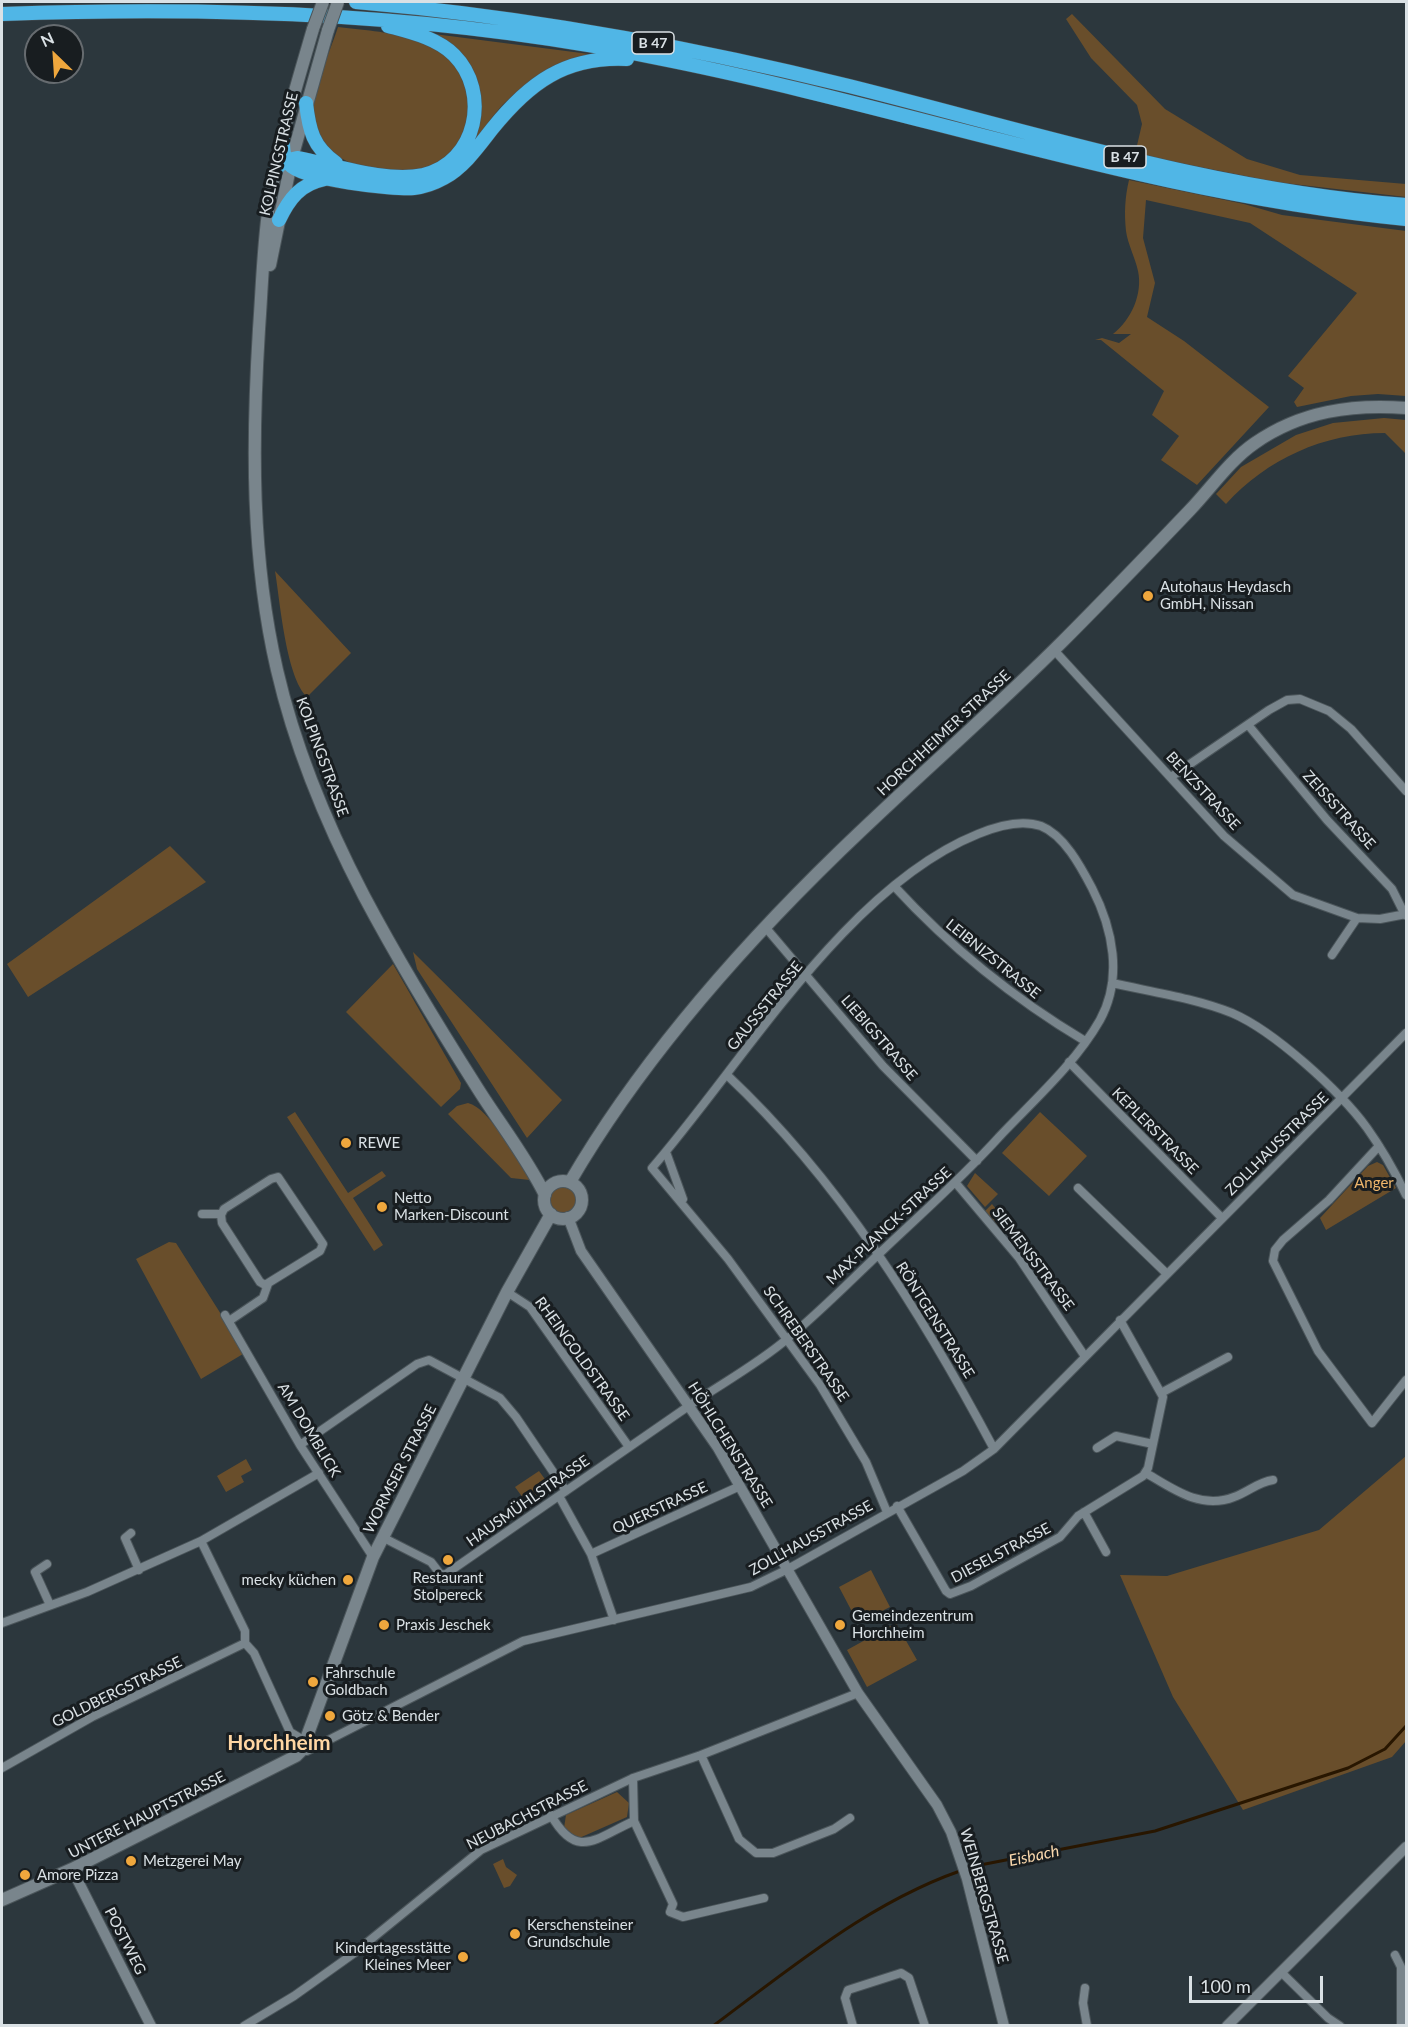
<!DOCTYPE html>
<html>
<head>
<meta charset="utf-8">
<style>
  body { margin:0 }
  #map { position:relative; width:1408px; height:2027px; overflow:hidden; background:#2c373d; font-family:Lato,sans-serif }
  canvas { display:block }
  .frame { position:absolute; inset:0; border:3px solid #dae1e5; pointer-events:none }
  .north { position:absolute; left:24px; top:24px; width:60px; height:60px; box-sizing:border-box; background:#181d20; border:2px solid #666b6f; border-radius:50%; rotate:335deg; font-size:16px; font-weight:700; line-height:24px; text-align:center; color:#dae1e5 }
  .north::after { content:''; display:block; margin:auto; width:21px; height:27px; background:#efa73d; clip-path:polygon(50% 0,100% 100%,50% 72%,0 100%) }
  .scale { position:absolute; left:1189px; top:1976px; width:134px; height:27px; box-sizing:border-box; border:3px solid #dae1e5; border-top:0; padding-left:8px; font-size:18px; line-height:21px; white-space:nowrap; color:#dae1e5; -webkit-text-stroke:4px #181d20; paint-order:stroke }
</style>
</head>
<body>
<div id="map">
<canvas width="1408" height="2027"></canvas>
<div class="frame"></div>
<div class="north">N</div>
<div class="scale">100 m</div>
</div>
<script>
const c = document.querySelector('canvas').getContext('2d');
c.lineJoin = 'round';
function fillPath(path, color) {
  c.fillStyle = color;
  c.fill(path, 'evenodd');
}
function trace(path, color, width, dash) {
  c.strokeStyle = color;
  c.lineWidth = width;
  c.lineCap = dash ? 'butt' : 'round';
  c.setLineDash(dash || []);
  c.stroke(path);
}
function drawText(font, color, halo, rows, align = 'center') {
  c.font = font + ' Lato,sans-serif';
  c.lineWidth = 6;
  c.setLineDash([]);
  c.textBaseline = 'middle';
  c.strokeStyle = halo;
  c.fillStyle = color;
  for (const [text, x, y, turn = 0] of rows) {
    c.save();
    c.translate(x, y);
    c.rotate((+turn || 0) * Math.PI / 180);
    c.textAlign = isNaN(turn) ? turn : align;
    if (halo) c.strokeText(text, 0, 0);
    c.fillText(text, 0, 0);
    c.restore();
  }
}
const green = new Path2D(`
  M1072,14l93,95 82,50 53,16 106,9v13l-131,-15 -140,-28 7,-30 -5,-19 -46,-47 -25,-39z
  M338,27c44,5 114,8 128,59 4,14 6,22 1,36 -4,15 -11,31 -27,40 -40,21 -131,7 -128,-52 1,-21 19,-61 26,-83z
  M434,34l163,21c-60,23 -88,29 -122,89l-3,-3c19,-52 6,-78 -38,-107z
  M1129,180l115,24 38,11 124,16v165l-28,-2 -27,2 -54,11 -3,-5 10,-14 -16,-12 69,-83 -107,-70 -104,-23 -3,38 12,45 -8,34 37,24 85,66 -72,78 -36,-25 18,-24 -27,-21 12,-24 -63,-51h-6l7,-2 17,5 12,-9h-18c18,-14 30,-40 25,-63 -3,-14 -10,-26 -12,-40 -2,-18 -1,-34 3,-51z
  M1384,418l22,2v34l-21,-21c-61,0 -118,26 -159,71l-10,-10 25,-27 55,-32 37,-12z
  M275,571l76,82 -44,44c-21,-20 -27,-96 -32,-126z
  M170,846l36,36 -178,115 -21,-33z
  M413,952l149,148 -35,38 -110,-169z
  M393,964l68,119 -1,6 -19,18 -95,-95z
  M468,1103c22,5 49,58 62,77l-19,-2 -63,-64 9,-8z
  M295,1112l53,81 34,-22 4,5 -33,22 30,47 -9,6 -87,-134z
  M1040,1112l47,44 -38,40 -47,-43z
  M1377,1162l6,3 13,23 -70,42 -6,-12 48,-52z
  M975,1173l23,21 -13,13 -18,-21z
  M549 1200a14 14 0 1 1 28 0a14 14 0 1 1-28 0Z
  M992,1204l9,11 -3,2 7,8 -5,3 -15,-17z
  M169,1242l7,1 67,106v5l-42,25 -65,-120z
  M1406,1456v285l-14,16 -149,53 -70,-113 -53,-122 47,1 152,-46z
  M246,1459l6,11 -11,6 3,6 -18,10 -9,-16z
  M539,1471l11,15 -24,16 -11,-15z
  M871,1570l19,37 -32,16 -19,-36z
  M896,1623l21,37 -50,27 -20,-37z
  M617,1792l12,11 -2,14 -50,22 -13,-11 2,-13z
  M503,1859l3,8 11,8 -7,11 -6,2 -11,-24z`);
const stream = new Path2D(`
  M713,2026c82,-61 164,-130 262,-160l180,-35 193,-63 37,-19 21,-23`);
const minor = new Path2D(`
  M1054,650l170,186 69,59 64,23 23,1 26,-5
  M1249,726l78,94 65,69 13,26
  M1171,777l98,-67 18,-10 13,-1 29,12 22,18 55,62
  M894,886c57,62 119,112 191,155
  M766,928l117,138 94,95
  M1332,955l25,-37
  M1112,983c40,9 82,15 120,30 42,18 108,78 135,115 15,21 28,44 39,67
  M1069,1062l153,156
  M727,1075c113,106 195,239 267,374
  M1379,1146l-50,54 -46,40 -8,10 -2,11 45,90 54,72 34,-43
  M666,1152l17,47
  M278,1177l45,67 -3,7 -55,34 -5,-3 -38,-59 -1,-8 3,-6 47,-30z
  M955,1182l64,76 65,97
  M1078,1188l88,85
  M202,1214h19
  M507,1292l23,15 99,140
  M225,1315l75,130 73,112
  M229,1321l34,-23 5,-14
  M1161,1393l67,-36
  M300,1445l117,-81 12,-4 71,38 16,19 50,74
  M1097,1448l19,-12 37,8
  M1146,1473c27,16 55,37 88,24 14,-5 24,-15 39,-17
  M559,1496l32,58 23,66
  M897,1506l49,85 4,3 21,-8 89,-49 18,-21 65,-40 5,-8 15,-71 -43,-77
  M1084,1512l22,40
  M131,1533l-6,5 14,32
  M382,1537l49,25 10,13 5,-1c78,-54 156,-108 234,-162 35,-25 74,-45 107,-73 34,-28 64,-59 96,-89 39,-37 80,-73 116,-113 34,-36 76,-73 101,-117 23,-42 13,-91 -8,-132 -11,-21 -28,-53 -51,-62 -20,-7 -44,0 -63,8 -132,53 -234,228 -326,334l76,91 92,126 46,77 21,50
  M201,1541l44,90v12l9,10 36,79 15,9
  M591,1554l149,-68
  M47,1564l-12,8 15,33
  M2,1623l85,-31 114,-51 118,-68
  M302,1750l5,1 216,-110 228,-54 35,-17 177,-99 31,-22 412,-416
  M701,1755l38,84 17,14h17l61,-24 16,-11
  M2,1768l90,-51 153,-74
  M633,1778l1,43 39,83 -3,8 13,5 81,-19
  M551,1815c26,46 45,23 83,6
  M1395,1955l6,12v59
  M1281,1972l47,46 12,8
  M1085,1988l-2,15 4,23
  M244,2026l50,-30 59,-42 128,-104 152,-72 68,-23 157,-62
  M853,2026l-8,-28 3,-8 53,-17 8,5 16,48`);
const tertiary = new Path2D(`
  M568,1217l13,34 137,197 140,245 79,112 14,27 16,47 37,147
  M72,1869l79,157
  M1227,2026l179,-179`);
const secondary = new Path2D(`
  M313,29c-17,58 -35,116 -44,176 -6,41 -7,83 -10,124 -7,114 -8,229 18,341 18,78 50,155 87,226 35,66 74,130 114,193 22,35 49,69 67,106
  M270,265l22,-107 36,-128
  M544 1200a19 19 0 1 1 38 0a19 19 0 1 1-38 0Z
  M570,1182c71,-122 169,-233 270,-331 73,-71 151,-138 223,-210 43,-43 85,-87 127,-131 21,-22 40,-50 65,-67 46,-32 97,-39 151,-35
  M2,1900l70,-31 224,-113 6,-6 71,-193 134,-265 44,-78`);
const trunk = new Path2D(`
  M356,2c166,14 331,44 493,84 184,46 367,105 557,119
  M2,14c227,-8 446,0 670,47 246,50 484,134 734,158
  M306,103c3,27 7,44 30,60
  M283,139c0,9 0,19 7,26 12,14 104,25 124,23 10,-1 21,-5 30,-10 20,-11 34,-31 48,-49 37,-46 73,-73 135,-70
  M276,169l8,-8 13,-3c37,7 90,25 126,17 54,-12 68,-83 31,-120 -17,-17 -44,-23 -66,-29
  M279,220c10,-21 21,-36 46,-41`);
const secondaryBridge = new Path2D(`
  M313,29l10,-27
  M328,30l10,-28`);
const markers = [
  [1148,596,6,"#efa73d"],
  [346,1143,6,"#efa73d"],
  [382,1207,6,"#efa73d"],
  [448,1560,6,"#efa73d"],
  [348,1580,6,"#efa73d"],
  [384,1625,6,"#efa73d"],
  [840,1625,6,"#efa73d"],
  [313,1682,6,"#efa73d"],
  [330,1716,6,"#efa73d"],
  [131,1861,6,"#efa73d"],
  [25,1875,6,"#efa73d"],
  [515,1934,6,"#efa73d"],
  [463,1957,6,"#efa73d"]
];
const shields = [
  [653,43,42],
  [1125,157,42]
];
const shieldNames = [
  ["B 47",653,43],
  ["B 47",1125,157]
];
const streetNames = [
  ["KOLPINGSTRASSE",279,154,-77],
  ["HORCHHEIMER STRASSE",944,733,-43],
  ["KOLPINGSTRASSE",322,757,70],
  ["BENZSTRASSE",1203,791,47],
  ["ZEISSSTRASSE",1339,810,48],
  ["LEIBNIZSTRASSE",993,959,39],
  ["GAUSSSTRASSE",765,1006,-51],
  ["LIEBIGSTRASSE",879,1038,49],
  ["KEPLERSTRASSE",1155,1131,45],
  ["ZOLLHAUSSTRASSE",1277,1144,-45],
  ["MAX-PLANCK-STRASSE",889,1226,-43],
  ["SIEMENSSTRASSE",1033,1259,53],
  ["RÖNTGENSTRASSE",935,1320,58],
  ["SCHREBERSTRASSE",806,1344,55],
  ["RHEINGOLDSTRASSE",582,1359,54],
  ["AM DOMBLICK",309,1430,59],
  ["HÖHLCHENSTRASSE",730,1445,58],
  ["WORMSER STRASSE",400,1469,-63],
  ["HAUSMÜHLSTRASSE",528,1501,-35],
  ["QUERSTRASSE",660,1508,-25],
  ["ZOLLHAUSSTRASSE",811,1538,-29],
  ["DIESELSTRASSE",1001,1553,-28],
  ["GOLDBERGSTRASSE",117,1692,-26],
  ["UNTERE HAUPTSTRASSE",147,1815,-27],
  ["NEUBACHSTRASSE",527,1815,-27],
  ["WEINBERGSTRASSE",984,1896,74],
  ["POSTWEG",125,1941,63]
];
const poiNames = [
  ["Autohaus Heydasch",1160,587],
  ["GmbH, Nissan",1160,604],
  ["REWE",358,1143],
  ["Netto",394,1198],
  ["Marken-Discount",394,1215],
  ["Restaurant",448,1578,"center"],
  ["Stolpereck",448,1595,"center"],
  ["mecky küchen",336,1580,"right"],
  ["Gemeindezentrum",852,1616],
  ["Horchheim",852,1633],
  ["Praxis Jeschek",396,1625],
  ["Fahrschule",325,1673],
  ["Goldbach",325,1690],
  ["Götz & Bender",342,1716],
  ["Metzgerei May",143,1861],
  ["Amore Pizza",37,1875],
  ["Kerschensteiner",527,1925],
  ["Grundschule",527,1942],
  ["Kindertagesstätte",451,1948,"right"],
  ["Kleines Meer",451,1965,"right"]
];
const parkNames = [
  ["Anger",1374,1183]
];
const waterNames = [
  ["Eisbach",1034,1856,-12]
];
const districtNames = [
  ["Horchheim",279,1743]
];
fillPath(green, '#694e2b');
trace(stream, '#281600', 3);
trace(minor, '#4b555a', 10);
trace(tertiary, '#4b555a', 12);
trace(secondary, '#4b555a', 14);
trace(trunk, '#4b555a', 15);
trace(minor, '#79858c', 8);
trace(tertiary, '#79858c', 10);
trace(secondary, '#79858c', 12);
trace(trunk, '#50b6e6', 14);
trace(secondaryBridge, '#4b555a', 14, []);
trace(secondaryBridge, '#79858c', 12);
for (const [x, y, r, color] of markers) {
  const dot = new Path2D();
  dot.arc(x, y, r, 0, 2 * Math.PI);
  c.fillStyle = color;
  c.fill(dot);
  trace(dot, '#181d20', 2);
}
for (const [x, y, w] of shields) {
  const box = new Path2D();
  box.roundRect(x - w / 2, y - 11, w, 22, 4.5);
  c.fillStyle = '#181d20';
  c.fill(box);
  trace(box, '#dae1e5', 1.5);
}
drawText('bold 14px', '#dae1e5', null, shieldNames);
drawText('15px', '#dae1e5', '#181d20', streetNames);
drawText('15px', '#dae1e5', '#181d20', poiNames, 'left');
drawText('15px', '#efb66b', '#181d20', parkNames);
drawText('italic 16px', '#fad8ad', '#181d20', waterNames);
drawText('bold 21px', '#ffd6a3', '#181d20', districtNames);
</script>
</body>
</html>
